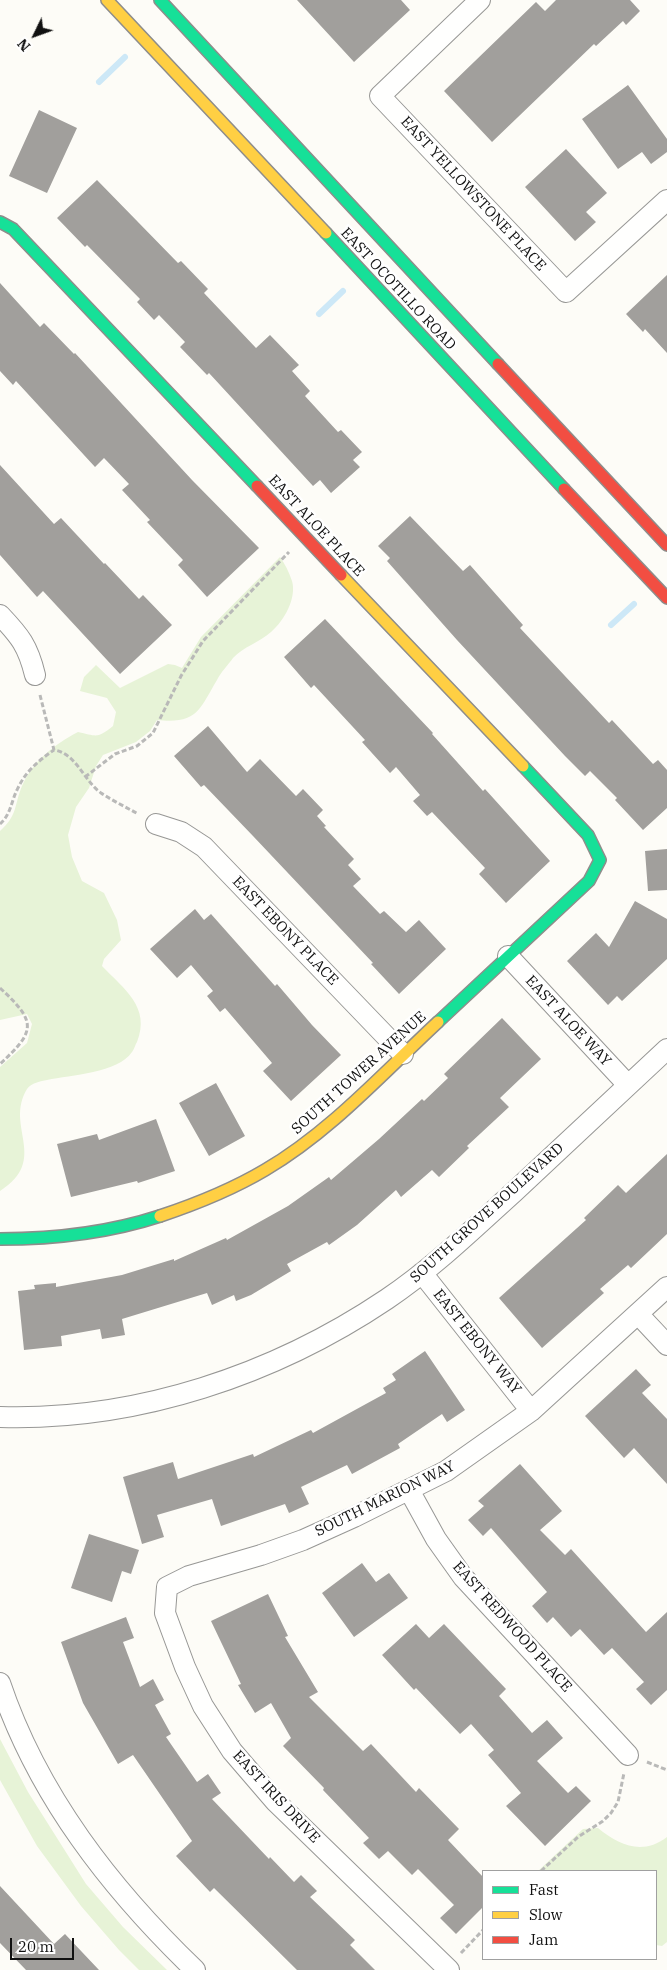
<!DOCTYPE html>
<html>
<head>
<meta charset="utf-8">
<style>
  body { margin:0 }
  #map { position:relative; width:667px; height:1970px; overflow:hidden; background:#fdfcf7; font-family:"IBM Plex Serif",serif }
  canvas { display:block }
  .legend { position:absolute; left:482px; top:1870px; width:175px; height:90px; box-sizing:border-box; background:#fff; border:1px solid #a0a0a0; margin:0; padding:6px 9px; list-style:none; font-size:15px; color:#111 }
  .legend li { display:flex; align-items:center; gap:10px; height:25px }
  .legend b { width:25px; border:1px solid #a0a0a0 }
  .north { position:absolute; left:10px; top:10px; width:50px; height:50px; -webkit-text-stroke:4px #fff; paint-order:stroke; rotate:228deg; font-size:14px; font-weight:700; line-height:20px; text-align:center; color:#111 }
  .north::after { content:''; display:block; margin:auto; width:18px; height:22px; background:#111; clip-path:polygon(50% 0,100% 100%,50% 72%,0 100%) }
  .scale { position:absolute; left:10px; top:1938px; width:64px; height:22px; box-sizing:border-box; border:2px solid #111; border-top:0; padding-left:6px; font-size:15px; line-height:18px; white-space:nowrap; color:#111; -webkit-text-stroke:4px #fff; paint-order:stroke }
</style>
</head>
<body>
<div id="map">
<canvas width="667" height="1970"></canvas>
<ul class="legend">
<li><b style="height:6px;background:#16e098"></b>Fast</li>
<li><b style="height:6px;background:#ffcf43"></b>Slow</li>
<li><b style="height:6px;background:#f24e42"></b>Jam</li>
</ul>
<div class="north">N</div>
<div class="scale">20 m</div>
</div>
<script>
const c = document.querySelector('canvas').getContext('2d');
c.lineJoin = 'round';
function fillPath(path, color) {
  c.fillStyle = color;
  c.fill(path, 'evenodd');
}
function trace(path, color, width, dash) {
  c.strokeStyle = color;
  c.lineWidth = width;
  c.lineCap = dash ? 'butt' : 'round';
  c.setLineDash(dash || []);
  c.stroke(path);
}
function drawText(font, color, halo, rows, align = 'center') {
  c.font = font + ' "IBM Plex Serif",serif';
  c.lineWidth = 5;
  c.setLineDash([]);
  c.textBaseline = 'middle';
  c.strokeStyle = halo;
  c.fillStyle = color;
  for (const [text, x, y, turn = 0] of rows) {
    c.save();
    c.translate(x, y);
    c.rotate((+turn || 0) * Math.PI / 180);
    c.textAlign = isNaN(turn) ? turn : align;
    if (halo) c.strokeText(text, 0, 0);
    c.fillText(text, 0, 0);
    c.restore();
  }
}
const green = new Path2D(`
  M280,557c5,7 9,15 12,24 5,17 -8,40 -21,51 -11,10 -28,15 -38,26 -5,7 -12,14 -16,22 -18,30 -19,44 -60,40l-7,11 -14,11 -33,13 -7,11 -7,22 -13,19 -8,28 4,22 10,24 22,12 13,27 4,20 -17,19 -2,7c22,23 49,41 35,76 -2,3 -3,8 -5,10 -14,21 -61,23 -85,28 -6,1 -16,3 -20,9 -23,38 23,70 -27,102v-124l27,-24 5,-19 -5,-10 -27,6v-189c18,-16 14,-26 22,-45 11,-25 33,-42 56,-54 19,4 19,7 35,-6l3,-14 -9,-14 -27,-7 4,-14 12,-12 24,23 48,-24 7,1 7,3 19,-31z
  M0,1739l28,53 58,92 37,43 44,43h-28l-20,-20 -38,-44 -44,-60 -37,-66z
  M598,1828c21,17 44,28 69,9v105l-5,4 -6,-1v-74h-118l45,-42z`);
const stream = new Path2D(`
  M99,82l26,-25
  M319,314l24,-23
  M611,625l23,-21`);
const building = new Path2D(`
  M297,0h104l9,10 -56,52z
  M556,0h74l10,11 -14,14 -3,-4 -27,25 -2,-2 -102,98 -48,-51 92,-89 9,9z
  M628,85l39,54v13l-16,12 -9,-12 -24,17 -36,-50z
  M39,110l38,18 -30,65 -38,-17z
  M566,149l41,44 -21,19 10,10 -21,19 -50,-54z
  M97,180l81,83 3,-2 27,28 -4,4 52,55 14,-13 29,30 -7,6 18,20 -5,5 33,36 3,-2 21,22 -9,8 7,7 -29,26 -11,-13 -7,6 -104,-113 -2,2 -27,-28 5,-5 -26,-27 -5,5 -17,-18 3,-3 -53,-54 -2,2 -28,-29z
  M667,275v78l-22,-24 -2,3 -17,-18z
  M0,283l40,44 4,-4 30,31 1,-1 117,127 67,68 -52,49 -29,-32 5,-5 -36,-38 3,-2 -28,-30 7,-6 -25,-26 -9,9 -79,-86 -3,4 -13,-14z
  M0,465l54,59 7,-6 43,46 1,-1 34,36 4,-4 29,30 -52,49 -77,-83 -6,6 -37,-42z
  M410,516l53,55 7,-6 53,60 -3,3 89,95 3,-3 41,44 5,-4 9,10v38l-24,22 -28,-30 2,-2 -27,-27 -5,5 -20,-20 -108,-116 -70,-79 3,-3 -12,-12z
  M325,619l108,114 -1,1 51,57 2,-2 65,72 -44,42 -27,-29 6,-6 -53,-56 -5,4 -14,-15 7,-6 -24,-28 -6,6 -28,-31 3,-2 -51,-55 -3,3 -27,-31z
  M208,726l39,46 13,-13 36,37 7,-7 20,21 -6,6 9,10 -2,1 30,32 -6,6 13,14 -8,7 27,28 4,-3 22,21 13,-12 27,29 -47,45 -28,-30 2,-1 -120,-127 -49,-51 -3,2 -27,-31z
  M667,849v41l-19,1 -3,-40z
  M635,901l32,18v40l-45,42 -5,-5 -9,9 -41,-44 29,-28 13,14z
  M195,909l9,11 7,-6 64,72 2,-2 35,41 29,30 -50,46 -28,-30 9,-8 -47,-55 -5,4 -13,-16 6,-5 -22,-26 -14,13 -27,-29z
  M502,1018l39,41 -41,39 9,9 -42,39 2,2 -30,29 -7,-7 -31,27 -5,-7 -39,35 -28,20 -2,-3 -40,22 4,7 -40,24 -15,6 -2,-6 -22,10 -5,-12 -85,26 3,16 -23,4 -2,-10 -39,7 1,10 -38,4 -6,-59 17,-2 -1,-4 22,-2v4l66,-12 52,-16v2l52,-23 1,2 61,-34 41,-29 2,3 48,-41 43,-40 2,2 24,-23 -4,-4z
  M216,1083l29,53 -36,20 -30,-53z
  M156,1119l19,52 -37,12 -1,-2 -66,16 -14,-53 40,-10 2,6z
  M667,1154v80l-36,34 -3,-3 -28,24 4,4 -62,55 -43,-50 87,-78 -2,-2 34,-33 8,8z
  M425,1351l40,59 -18,12 -5,-8 -44,30 2,4 -48,26 -5,-9 -46,22 8,17 -20,9 -4,-9 -64,22 -9,-27 -55,16 7,22 -22,7 -19,-67 50,-15 5,17 75,-25 1,3 57,-27 2,3 73,-40 -3,-5 13,-8 -4,-6z
  M636,1369l15,16 -9,8 25,26v65l-33,-36 -10,10 -39,-42z
  M520,1464l42,47 -22,19 25,25 6,-6 75,83 21,-20v78l-16,15 -15,-16 8,-7 -32,-34 -8,7 -24,-26 -9,8 -18,-20 -6,6 -15,-17 15,-14 -56,-64 -8,8 -15,-16 16,-14 -6,-5z
  M89,1534l50,16 -8,24 -9,-3 -10,31 -41,-14z
  M362,1563l14,19 13,-9 19,25 -54,39 -32,-44z
  M268,1594l20,42 -3,1 33,55 -9,5 54,54 8,-7 45,48 3,-4 40,41 -11,11 35,37v30l-27,27 -16,-16 14,-13 -36,-36 -6,6 -24,-24 -9,8 -16,-16 6,-5 -46,-48 1,-2 -41,-42 8,-8 -20,-35 -16,10 -17,-28 3,-1 -30,-63z
  M126,1617l8,21 -11,4 17,45 13,-8 11,21 -9,5 16,29 -5,3 31,45 11,-8 13,19 -9,6 57,60 1,-2 24,25 7,-7 16,16 -7,6 45,43 -5,5 25,25h-78l-83,-82 -4,4 -34,-36 16,-15 -59,-86 -15,9 -35,-61 -22,-61z
  M416,1624l13,14 15,-14 62,65 -7,7 33,37 15,-13 16,18 -26,23 31,32 8,-7 15,15 -46,45 -39,-40 15,-13 -33,-38 6,-5 -23,-26 -11,10 -44,-46 -2,2 -32,-35z
  M0,1886l54,58 11,-10 34,36h-73l-26,-27z`);
const path = new Path2D(`
  M40,695l14,55c22,3 30,31 47,43 12,8 25,14 37,21
  M85,777l30,-23 22,-8 16,-13 28,-57 22,-35 86,-89
  M0,824c11,-10 11,-22 17,-34 8,-18 21,-29 37,-40
  M0,988c37,34 36,43 0,76
  M647,1762l20,8
  M541,1871l37,-34 25,-16 8,-8 7,-11 6,-29
  M461,1953l22,-23`);
const street = new Path2D(`
  M480,0l-100,96 186,196 101,-92
  M0,615c20,21 28,31 35,60
  M156,824l25,8 23,15 199,207
  M508,956l120,129
  M422,1273l109,138
  M638,1314l29,31
  M0,1417c137,4 274,-42 387,-118 46,-31 86,-70 127,-107 51,-48 102,-95 153,-143
  M409,1490l27,49 27,38 165,178
  M0,1683c38,113 111,206 195,287
  M449,1970l-174,-169 -43,-50 -29,-45 -18,-39 -20,-54 2,-26 22,-11 72,-21 42,-15 51,-23 92,-46 85,-60 136,-124`);
const fast = new Path2D(`
  M160,0l338,364
  M0,222l13,7 244,257
  M326,233l238,256
  M438,1022l151,-141 11,-21 -12,-25 -65,-69
  M0,1239c55,0 108,-6 160,-23`);
const slow = new Path2D(`
  M107,0l219,233
  M341,575l182,191
  M160,1216c36,-12 73,-27 105,-46 65,-38 118,-97 173,-148`);
const jam = new Path2D(`
  M498,364l169,181
  M257,486l84,89
  M564,489l103,109`);
const streetNames = [
  ["EAST YELLOWSTONE PLACE",473,194,47],
  ["EAST OCOTILLO ROAD",398,289,47],
  ["EAST ALOE PLACE",316,526,47],
  ["EAST EBONY PLACE",285,931,46],
  ["EAST ALOE WAY",568,1021,47],
  ["SOUTH TOWER AVENUE",359,1073,-42],
  ["SOUTH GROVE BOULEVARD",487,1213,-42],
  ["EAST EBONY WAY",477,1342,51],
  ["SOUTH MARION WAY",385,1499,-26],
  ["EAST REDWOOD PLACE",512,1627,48],
  ["EAST IRIS DRIVE",276,1797,47]
];
fillPath(green, '#e7f3d7');
trace(stream, '#cde8f7', 6);
fillPath(building, '#a19f9c');
trace(street, '#979795', 22);
trace(fast, '#8e8d8b', 14);
trace(slow, '#8e8d8b', 14);
trace(jam, '#8e8d8b', 14);
trace(path, '#b9b9b8', 3, [5, 2.5]);
trace(street, '#fffffe', 20);
trace(fast, '#16e098', 11);
trace(slow, '#ffcf43', 11);
trace(jam, '#f24e42', 11);
drawText('15px', '#111', '#fff', streetNames);
</script>
</body>
</html>
